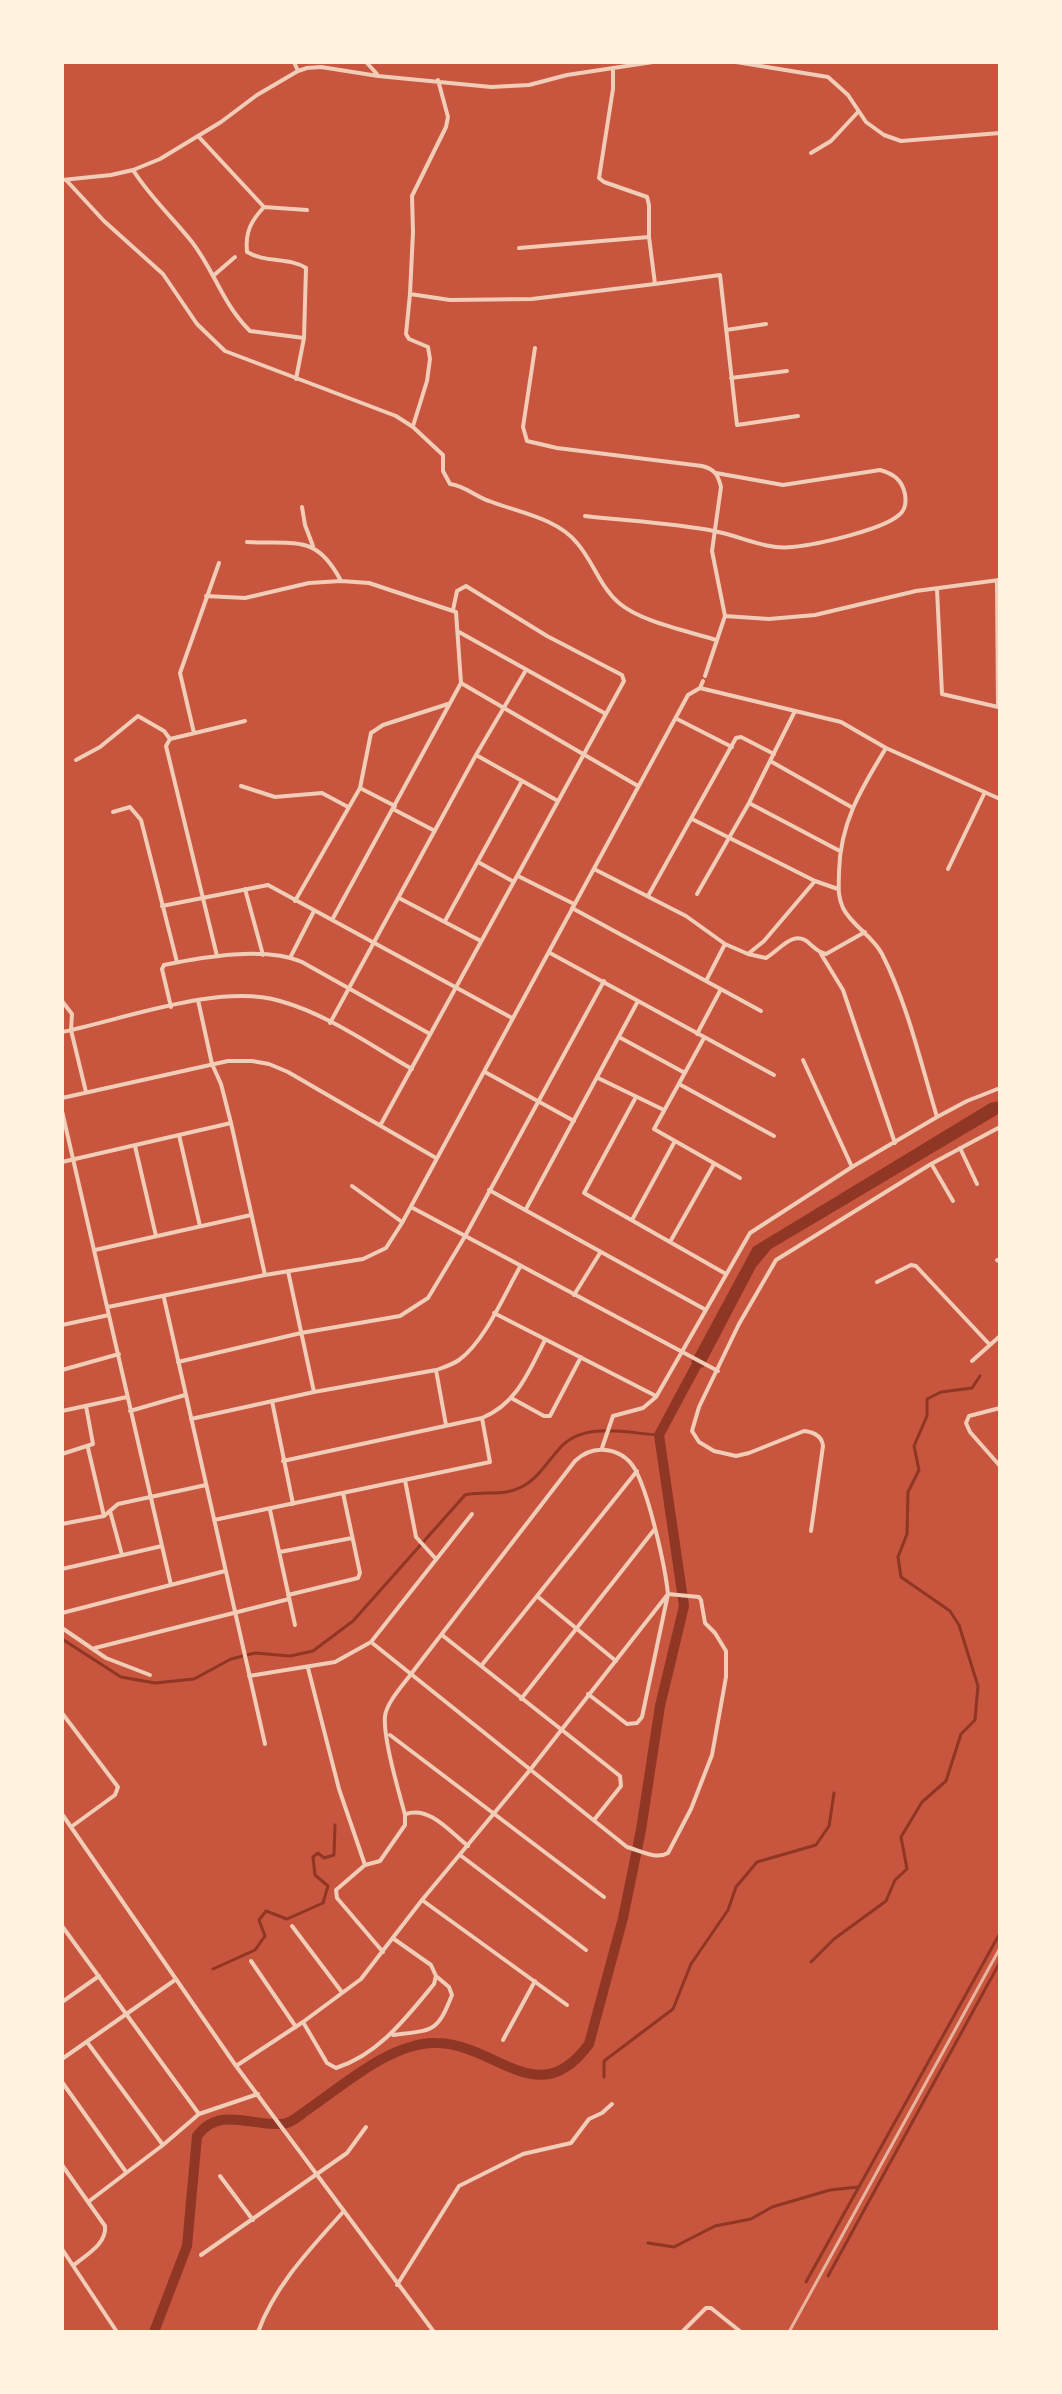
<!DOCTYPE html>
<html>
<head>
<meta charset="utf-8">
<style>
  body { margin:0 }
  #map { position:relative; width:1062px; height:2394px; overflow:hidden; background:#c8553d; font-family:Lato,sans-serif }
  canvas { display:block }
  .frame { position:absolute; inset:0; border:64px solid #fff3e0; pointer-events:none }
</style>
</head>
<body>
<div id="map">
<canvas width="1062" height="2394"></canvas>
<div class="frame"></div>
</div>
<script>
const c = document.querySelector('canvas').getContext('2d');
c.lineJoin = 'round';
function fillPath(path, color) {
  c.fillStyle = color;
  c.fill(path, 'evenodd');
}
function trace(path, color, width, dash) {
  c.strokeStyle = color;
  c.lineWidth = width;
  c.lineCap = dash ? 'butt' : 'round';
  c.setLineDash(dash || []);
  c.stroke(path);
}
const water = new Path2D(`
  M1000,1101v12l-229,136 -15,18 -53,101 -12,-6 62,-115 237,-144z`);
const stream = new Path2D(`
  M62,1639l59,38 34,6 39,-4 37,-20 24,-6 35,3 23,-5 40,-30 112,-126c22,-5 38,3 60,-10 13,-7 24,-25 34,-36 24,-28 67,-16 100,-14
  M811,1962l23,-23 52,-38 9,-21 12,-11 -6,-32 21,-35 24,-21 15,-47 14,-14 3,-34 -19,-61 -9,-14 -49,-34 -3,-20 9,-23 1,-42 11,-22 -5,-24 13,-30v-17l14,-7 31,-4 8,-12
  M213,1969l42,-19 10,-14 -6,-16 7,-9 21,8 36,-16 5,-17 -13,-11 -2,-18 5,-4 6,5 10,-3 1,-30
  M604,2077v-16l69,-52 18,-45 37,-54 8,-23 21,-25 59,-17 13,-19 5,-33
  M648,2243l26,4 41,-21 36,-7 21,-12 58,-17 28,-3
  M828,2276l172,-314
  M806,2282l194,-349`);
const canal = new Path2D(`
  M154,2332l33,-86 10,-110c22,-30 53,-10 84,-12 9,0 19,-9 26,-14 36,-24 84,-68 129,-67 60,0 102,71 153,1l34,-126 18,-88 19,-124 24,-100 -25,-171 44,-82`);
const minor = new Path2D(`
  M294,62l4,9
  M366,62l11,12
  M736,62l92,15 20,18 18,27 18,13 17,6 99,-8
  M438,80l10,37 -2,10 -34,69 1,36 -3,62 40,6 82,-1 123,-15
  M198,136l66,71 43,3
  M811,153l20,-12 27,-29
  M133,170c17,27 40,48 59,72 23,30 30,61 58,89l54,7 -8,41
  M62,180l49,-5 22,-5 27,-11 61,-37 36,-27 41,-24 9,-3 14,-1 57,9 113,11 38,-2 38,-10 86,-13
  M67,181l37,40 59,53 34,50 28,27 171,65 17,11 30,28v16l7,13c15,2 25,12 39,17 28,11 68,17 88,42 16,18 23,44 42,60 22,19 69,28 97,37
  M264,207c-13,14 -19,25 -17,45 18,11 42,5 59,16l-2,70
  M649,237l6,47 65,-9 17,150 61,-9
  M519,248l130,-11v-32l-2,-8 -43,-15 -5,-4 14,-89v-21
  M213,276l22,-19
  M410,294l-4,40 3,5 19,8 2,12 -3,22 -14,45
  M726,330l40,-6
  M535,348l-12,79 4,14 30,7 145,18c12,3 16,8 19,21l-9,64 13,65 -20,60
  M731,378l56,-7
  M302,507l3,18 8,21
  M585,516c43,5 87,7 129,15 27,5 51,19 78,16 23,-2 97,-18 110,-35 4,-5 4,-12 3,-18 -3,-14 -11,-20 -25,-24l-97,15 -67,-12
  M247,542c48,3 69,-9 94,39
  M937,589l5,105 56,13 -1,-126
  M206,596l39,2 64,-15 32,-2 28,2 87,29 5,71 -129,237
  M725,616l44,3 46,-4 101,-24 83,-11
  M459,632l147,82
  M461,683l177,103
  M700,688l141,34 45,26 114,51
  M677,719l55,28
  M194,733l-14,-60 39,-110
  M886,748c-25,41 -46,75 -47,124 0,13 -2,23 4,36 9,18 30,28 39,46 26,51 39,110 55,163
  M476,755l82,46
  M76,760l24,-13 38,-31 26,15 6,8
  M772,762l81,46
  M241,786l34,11 47,-4 26,14
  M360,788l35,18
  M749,803l89,47
  M393,809l42,22
  M113,812l17,-5 11,13 36,142
  M692,819l123,62
  M478,862l36,20
  M594,869l92,47 39,28 23,10 16,-13 51,-60 23,8
  M948,869l37,-77
  M518,876l56,28
  M245,889l18,66
  M697,894l52,-91 46,-92
  M648,896l88,-158 5,-1 33,17
  M399,898l82,43
  M295,901l65,-113 11,-55 12,-8 65,-21
  M162,906l106,-21 244,133
  M572,908l189,103
  M445,921l77,-140
  M550,953l224,122
  M748,954l18,4c14,-8 28,-30 44,-14 6,5 8,8 16,10l39,-22
  M821,954l22,36 52,153
  M217,956l-51,-210 4,-7 75,-18
  M290,958l24,-47
  M706,981l19,-37
  M198,1000l14,64 9,20 10,39 34,152
  M62,1001l10,13 -1,16 15,62
  M171,1007l-9,-38 2,-4c39,-8 101,-19 138,-3l128,72
  M330,1023l146,-268 50,-85
  M62,1032c63,-13 157,-49 218,-31 47,13 90,44 132,68
  M697,1034l24,-45
  M619,1037l66,36
  M704,1038l-50,91 86,49
  M803,1060l49,107
  M485,1072l89,49
  M598,1078l66,32
  M679,1084l95,52
  M636,1097l-52,96 142,81
  M62,1098l166,-37h24l17,3 19,8 148,86
  M62,1111l109,474
  M381,1124l243,-443 -2,-6 -75,-39 -81,-50 -9,5 -4,19
  M179,1135l21,91
  M135,1146l21,90
  M960,1148l17,36
  M62,1162l169,-39
  M932,1165l21,36
  M352,1186l50,36
  M489,1190l217,120
  M411,1207l307,164
  M526,1209l112,-208
  M632,1220l43,-79
  M670,1242l44,-78
  M95,1250l156,-35
  M997,1260l3,2
  M288,1271l26,121
  M877,1282l34,-17 5,1 74,79
  M574,1295l26,-42
  M164,1298l101,446
  M108,1307l157,-32 98,-16 23,-11 16,-25 286,-528 12,-7 3,-7
  M494,1313l162,83
  M62,1325l47,-10
  M972,1361l28,-25
  M178,1362l123,-29 99,-17 28,-18 36,-60 140,-257
  M62,1370l57,-16
  M436,1370l10,55
  M513,1399l31,17h6l31,-59
  M272,1401l21,103
  M1000,1408l-31,8 -3,7 4,9 30,34
  M62,1411l65,-14
  M130,1411l55,-16
  M191,1419l123,-27 122,-22c8,-3 16,-5 23,-10 26,-19 45,-65 61,-93
  M88,1448l16,68
  M602,1448l11,-32 30,-8 13,-11 94,-164 102,-66 85,-50 30,-16 33,-13
  M62,1454l31,-10 -7,-38
  M283,1461l199,-43c35,-14 47,-47 63,-78
  M405,1480l11,57 20,22
  M270,1510l25,115
  M110,1511l12,44
  M214,1520l276,-58 -8,-44
  M62,1524l42,-8 14,-12 88,-19
  M811,1531l12,-85c-1,-10 -10,-14 -19,-15l-55,22 -13,3 -22,-5 -15,-9 -7,-11 7,-24 40,-83 37,-64 155,-96 69,-37
  M280,1552l72,-14
  M62,1569l100,-23
  M288,1595l70,-17 2,-5 -17,-80
  M537,1596l79,65
  M62,1613l163,-42
  M62,1628l44,30 44,17
  M442,1635l178,141 1,10 -27,34
  M371,1642l256,205c14,4 29,13 41,6l23,-44 21,-54 14,-78v-26l-11,-18 -10,-10 -4,-23 -2,-3 -31,-3 -26,123 -5,6 -10,1 -39,-30
  M95,1648l194,-49
  M481,1666l156,-195
  M308,1668l31,121 26,76
  M249,1676l86,-14 36,-20 101,-128
  M521,1699l133,-169
  M62,1713l56,74 -3,8 -44,32
  M390,1735l214,162
  M62,1814l174,252 198,266
  M406,1814c24,-8 44,18 62,32
  M460,1855l126,95
  M422,1900l145,105
  M62,1926l137,188
  M292,1926l49,65
  M251,1961l45,66
  M62,2002l37,-26
  M303,2022l24,41 9,5c43,-14 70,-50 98,-84l2,-8 -5,-11 -37,-26
  M393,2035c40,-5 44,-2 59,-40l-3,-8 -13,-11
  M503,2040l32,-59
  M87,2042l76,103
  M62,2059l113,-79
  M236,2066l67,-44 58,-43 61,-79 108,-130 138,-176c-3,-29 -18,-94 -31,-121 -12,-25 -42,-31 -62,-12l-164,213c-8,11 -24,28 -26,42 -2,23 14,76 20,99v10l-25,36 -15,4 -29,25 1,8 46,54
  M62,2082l64,90
  M62,2165l43,61c2,18 -19,29 -31,39
  M220,2176l33,44
  M88,2202l75,-57 36,-31 59,-20
  M62,2249l55,83
  M201,2255l146,-102 19,-26
  M397,2285l62,-99 64,-32 48,-11 18,-24 13,-6 10,-9
  M258,2332c17,-47 53,-84 86,-121
  M682,2332l24,-24h5l30,24`);
const rail = new Path2D(`
  M789,2332l211,-384`);
fillPath(water, '#8f3625');
trace(stream, '#8f3625', 3);
trace(canal, '#8f3625', 10);
trace(minor, '#f1ccb7', 4);
trace(rail, '#e9b49f', 3);
</script>
</body>
</html>
